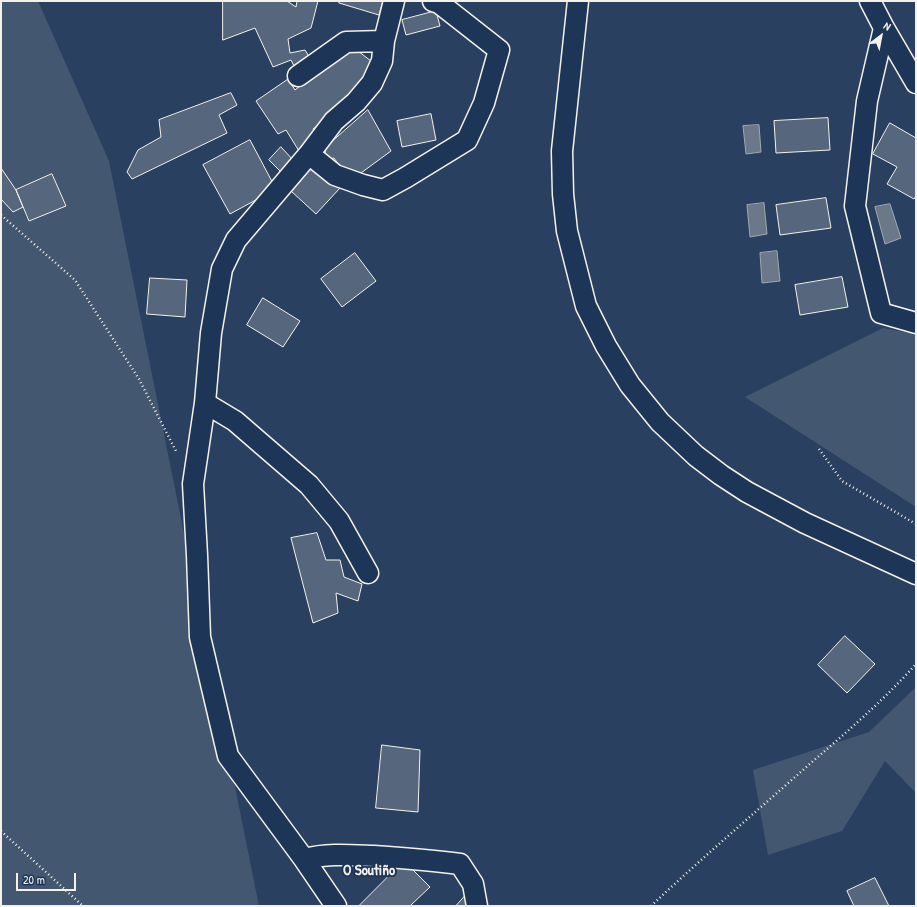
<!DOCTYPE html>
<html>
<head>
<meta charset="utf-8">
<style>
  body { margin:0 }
  #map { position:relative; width:917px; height:907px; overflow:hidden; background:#2a4060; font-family:"Patrick Hand",sans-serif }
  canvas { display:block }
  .frame { position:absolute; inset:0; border:2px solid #f4f1e8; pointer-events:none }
  .north { position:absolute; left:861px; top:16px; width:40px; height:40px; -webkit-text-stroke:3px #1d3557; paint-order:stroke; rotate:32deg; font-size:11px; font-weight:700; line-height:16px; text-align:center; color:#f4f1e8 }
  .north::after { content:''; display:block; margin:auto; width:14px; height:18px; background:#f4f1e8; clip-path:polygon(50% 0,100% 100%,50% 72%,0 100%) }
  .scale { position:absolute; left:16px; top:873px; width:60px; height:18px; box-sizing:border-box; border:2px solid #f4f1e8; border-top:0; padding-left:5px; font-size:12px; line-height:14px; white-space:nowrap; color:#f4f1e8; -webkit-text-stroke:3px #1d3557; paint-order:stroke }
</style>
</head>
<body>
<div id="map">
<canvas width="917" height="907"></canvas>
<div class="frame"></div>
<div class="north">N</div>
<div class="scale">20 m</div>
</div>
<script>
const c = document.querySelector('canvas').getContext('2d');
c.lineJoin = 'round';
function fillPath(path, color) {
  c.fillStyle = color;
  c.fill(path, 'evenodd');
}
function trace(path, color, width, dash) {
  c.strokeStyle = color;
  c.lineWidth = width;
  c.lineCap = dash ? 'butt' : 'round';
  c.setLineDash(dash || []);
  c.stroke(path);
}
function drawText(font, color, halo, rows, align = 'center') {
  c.font = font + ' "Patrick Hand",sans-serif';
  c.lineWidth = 4;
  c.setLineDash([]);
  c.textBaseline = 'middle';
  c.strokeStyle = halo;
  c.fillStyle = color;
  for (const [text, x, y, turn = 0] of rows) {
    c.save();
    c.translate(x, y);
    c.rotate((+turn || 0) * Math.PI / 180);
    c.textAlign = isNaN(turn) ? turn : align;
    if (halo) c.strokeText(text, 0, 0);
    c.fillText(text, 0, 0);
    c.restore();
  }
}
const green = new Path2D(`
  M1,1h37l71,160 150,745h-258z
  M883,328l33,6v173l-171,-110z
  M916,687v106l-31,-32 -43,70 -74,24 -15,-85 116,-38z`);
const water = new Path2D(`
  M759,125l2,27 -15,2 -3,-28z
  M764,203l3,31 -17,3 -3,-32z
  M890,204l11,34 -16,6 -10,-37z
  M777,251l3,30 -18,2 -2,-30z`);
const building = new Path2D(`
  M223,1h64l9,6 1,-6h21l-7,27 -23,11 2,14 15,-3 5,8 -15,10 -4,-8 -18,7 -18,-39 -32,12z
  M340,1h43l-4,14 -40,-12z
  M436,11l4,15 -34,9 -4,-15z
  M354,48l17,13 -1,12 -17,24 -40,32 4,8 -18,14 -13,-21 -8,4 -22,-33 32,-22 7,11 48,-38z
  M231,93l6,12 -18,10 8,18 -95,46 -5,-7 11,-22 23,-13 -2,-17z
  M368,110l23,41 -41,30 -16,-23 -10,2 2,-13z
  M431,114l5,26 -34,7 -5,-26z
  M828,118l2,32 -54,3 -2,-32z
  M890,123l26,15v58l-2,3 -27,-15 10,-17 -24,-13z
  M250,140l26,49 -46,25 -27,-49z
  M281,147l14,15 -12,12 -14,-14z
  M315,165l25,23 -24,26 -25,-23z
  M1,168l15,22 7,17 -10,5 -12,-13z
  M52,174l14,32 -37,15 -13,-31z
  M826,198l5,30 -51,7 -4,-30z
  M355,253l21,28 -34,26 -21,-28z
  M842,277l6,30 -48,8 -5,-30z
  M150,278l37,2 -2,37 -38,-3z
  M263,298l37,23 -17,26 -36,-22z
  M317,533l9,27h14l4,17 18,7 -4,17 -22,-8 2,20 -25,10 -22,-85z
  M845,636l30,28 -28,29 -29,-28z
  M382,745l38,5 -2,62 -42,-4z
  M404,861l26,26 -19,18 1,1h-53z
  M875,878l14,28h-35l-7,-15z
  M466,895l4,11h-14z`);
const path = new Path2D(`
  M1,215l74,65 64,99 38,74
  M819,449l23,32 74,43
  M1,831l82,75
  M651,906c52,-49 107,-96 161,-144 36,-31 72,-62 104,-98`);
const minor = new Path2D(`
  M578,1l-16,150 1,43 4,37 19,75 20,40 24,39 30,37 36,34 25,19 26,17 58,31 111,51
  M870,1l14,27 32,55
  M884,28l-17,73 -12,105 26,107 35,10
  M298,76l48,-34 38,-1
  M309,154l26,21 28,10 20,5 22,-12 62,-38 17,-37 15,-53 -60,-47 -6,-2
  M205,403l30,18 74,64 30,36 29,52
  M304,859c23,-6 46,-4 70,-3 29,2 57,4 86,8l13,20 4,22
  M336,906l-32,-47 -76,-103 -28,-119 -3,-82 -4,-71 12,-81 6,-70 11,-64 14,-29 73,-86 25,-33 22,-19 16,-19 10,-22 2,-20 10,-40`);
const neighbourhoodNames = [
  ["O Soutiño",369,871]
];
fillPath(green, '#445771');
fillPath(water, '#6a788a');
trace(water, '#a1a8b0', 1);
fillPath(building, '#56677d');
trace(building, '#f4f1e8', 1);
trace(minor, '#f4f1e8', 23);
trace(path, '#f4f1e8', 2.5, [1, 3]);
trace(minor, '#1d3557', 20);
drawText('bold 15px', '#f4f1e8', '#1d3557', neighbourhoodNames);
</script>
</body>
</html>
